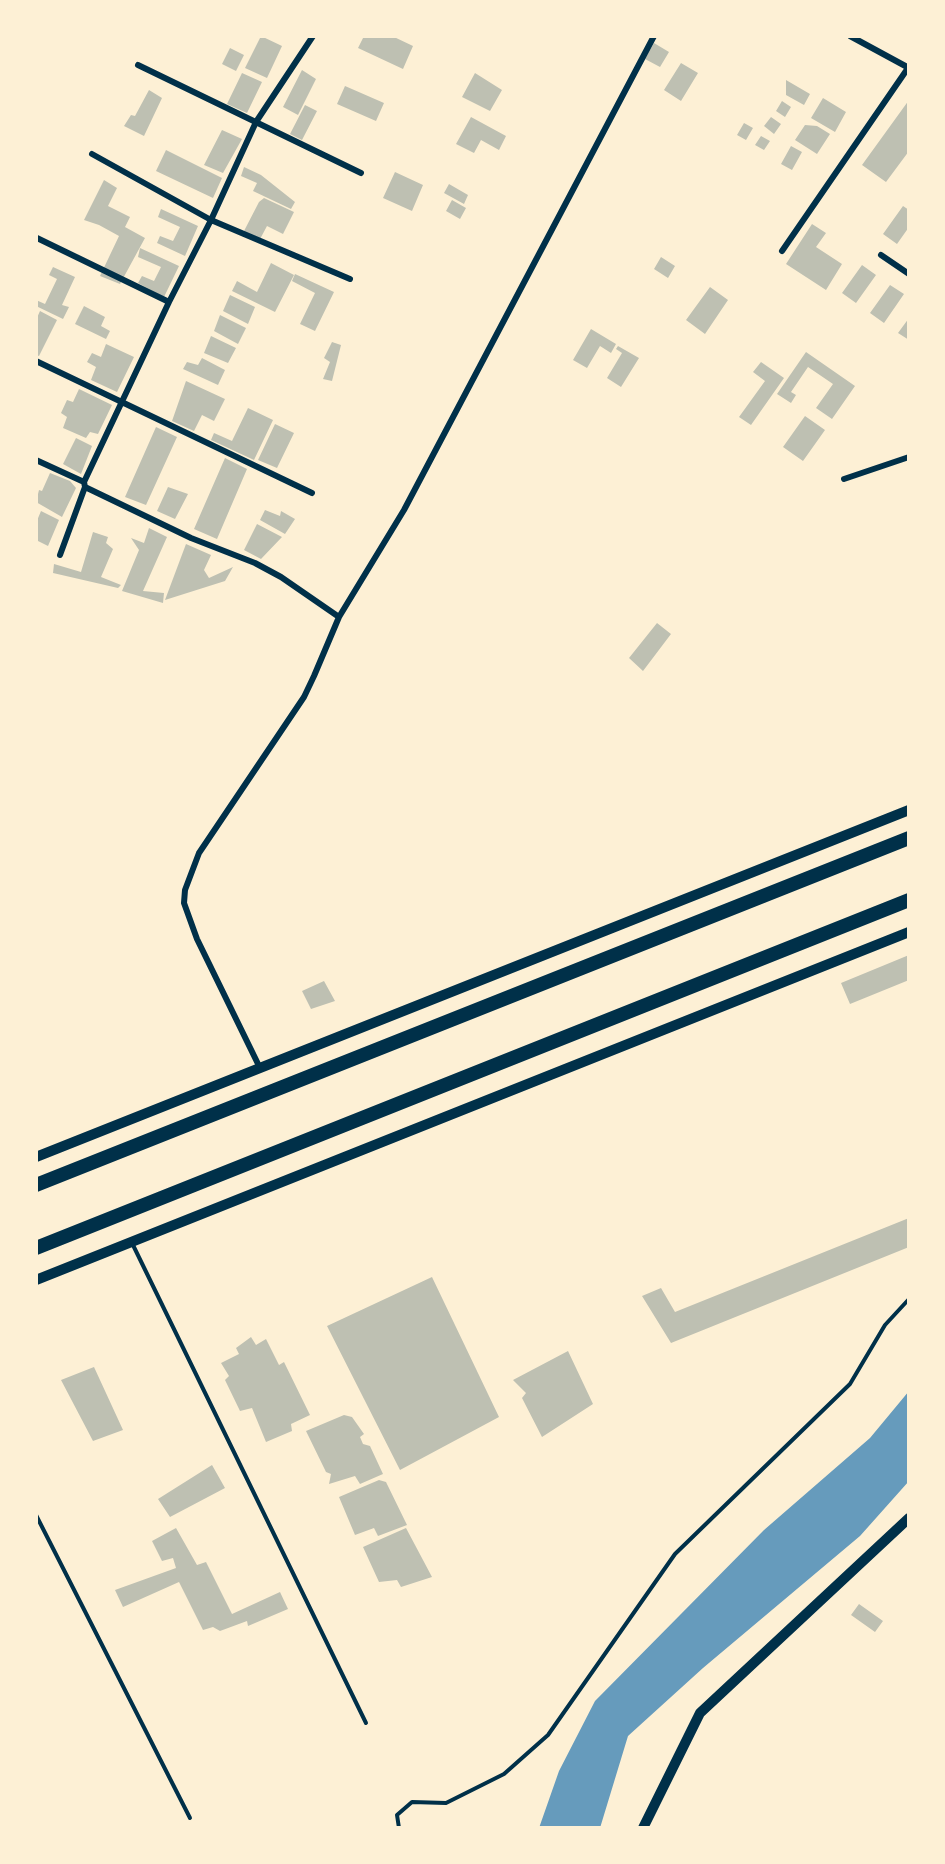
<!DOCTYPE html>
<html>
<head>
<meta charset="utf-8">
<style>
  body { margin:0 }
  #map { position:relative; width:945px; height:1864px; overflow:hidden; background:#fdf0d5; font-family:Rubik,sans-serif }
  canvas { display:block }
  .frame { position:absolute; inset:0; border:38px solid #fdf0d5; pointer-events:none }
</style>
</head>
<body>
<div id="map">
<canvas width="945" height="1864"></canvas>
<div class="frame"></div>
</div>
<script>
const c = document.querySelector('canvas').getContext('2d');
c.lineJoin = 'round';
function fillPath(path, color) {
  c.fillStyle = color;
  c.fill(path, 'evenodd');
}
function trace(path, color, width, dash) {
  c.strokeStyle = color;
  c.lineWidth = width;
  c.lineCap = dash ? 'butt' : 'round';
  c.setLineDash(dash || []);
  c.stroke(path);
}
const water = new Path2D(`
  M909,1391v90l-49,55 -157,132 -75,68 -28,92h-61l20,-57 36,-70 169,-171 106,-92z`);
const building = new Path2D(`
  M261,36l21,10 -15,32 -22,-10z
  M364,36h28l21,10 -10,23 -45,-21z
  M654,43l15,9 -9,15 -15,-8z
  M230,48l14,7 -8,16 -14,-7z
  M681,63l17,10 -17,28 -17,-11z
  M302,70l14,9 -18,36 -15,-8z
  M242,73l20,9 -15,31 -20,-9z
  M475,73l27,17 -12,21 -28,-14z
  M786,80l24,14 -6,11 -18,-10z
  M345,86l39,17 -8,18 -39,-17z
  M149,90l13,8 -18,38 -20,-10 7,-11 4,1z
  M823,98l23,14 -11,20 -24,-14z
  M909,100v51l-23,31 -24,-17z
  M782,101l9,6 -6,10 -9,-6z
  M305,105l12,6 -15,29 -12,-6z
  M471,117l35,19 -7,14 -18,-10 -7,13 -18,-9z
  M771,117l10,7 -7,10 -10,-8z
  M744,123l9,5 -7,12 -9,-5z
  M805,125l12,1 13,8 -13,20 -22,-14z
  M222,130l20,9 -19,34 -19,-8z
  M761,136l9,5 -6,9 -9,-5z
  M791,146l11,6 -10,18 -11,-6z
  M166,150l56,28 -9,20 -57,-27z
  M244,167l17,8 34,27 -4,7 -38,-18 4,-8 -16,-7z
  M395,172l28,13 -11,26 -29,-13z
  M104,180l13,8 -9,18 22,11 -5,10 20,11 -25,46 -20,-8 19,-40 -20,-11 -15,-5z
  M449,184l19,11 -4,9 -20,-11z
  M264,198l30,14 -11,22 -16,-8 -8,15 -15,-10 15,-29z
  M452,200l14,8 -6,11 -14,-8z
  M903,206l6,4v17l-12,17 -14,-10z
  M161,209l37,17 -13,30 -28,-13 3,-7 13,5 7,-14 -22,-10z
  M812,224l14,9 -10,14 26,17 -16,26 -40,-26z
  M140,248l39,18 -15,31 -26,-14 4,-7 12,5 7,-14 -23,-10z
  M661,257l14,9 -7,12 -14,-9z
  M271,263l23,12 -19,37 -43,-21 5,-10 20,11z
  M862,265l14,10 -20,28 -14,-10z
  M53,267l22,10 -13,28 7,2 -6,12 -27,-13v-6l9,4 12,-25 -8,-4z
  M295,274l39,18 -19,39 -15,-7 15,-31 -23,-12z
  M890,285l14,9 -20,29 -14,-10z
  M710,287l18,13 -23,34 -19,-14z
  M230,295l25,12 -7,17 -25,-13z
  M84,306l21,11 -4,9 9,5 -4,8 -31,-15z
  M40,311l17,9 -18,36 -3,-1v-35z
  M220,315l26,13 -8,16 -24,-13z
  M909,318v22l-11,-7z
  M591,329l25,15 -5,9 -11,-7 -13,22 -14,-8z
  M211,336l25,12 -8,15 -24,-10z
  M332,342l9,3 -9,36 -9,-2 7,-17 -6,-4z
  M106,344l28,13 -17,35 -26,-12 5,-13 -9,-5 5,-9 9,4z
  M618,346l21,12 -18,29 -14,-9 15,-25 -6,-4z
  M806,352l49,34 -23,33 -16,-11 17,-24 -25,-17 -17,25 5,3 -5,8 -14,-9z
  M202,358l23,12 -7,15 -35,-16 4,-7 11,3z
  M761,362l23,16 -33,47 -12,-8 26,-36 -12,-9z
  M186,381l39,18 -11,22 -12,-6 -8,16 -22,-10z
  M79,389l33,16 -14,29 -8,-2 -4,6 -23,-10 4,-11 -6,-4 6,-13 6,2z
  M248,408l25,12 -19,40 -43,-20 3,-7 18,8z
  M805,416l20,14 -22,31 -20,-14z
  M275,424l19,9 -17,35 -19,-8z
  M156,427l21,10 -31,68 -21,-8z
  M76,438l16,8 -11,28 -18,-10z
  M225,458l22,11 -30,70 -23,-10z
  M50,473l20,8 6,7 -14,29 -26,-15 3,-12 3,1z
  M168,487l20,7 -13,25 -18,-8z
  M265,510l15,6 1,-5 14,8 -10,15 -25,-14z
  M41,511l18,9 -11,26 -12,-6v-17z
  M257,524l25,13 -21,22 -17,-9z
  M149,528l18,9 -24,54 21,2 -1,10 -41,-12 17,-41 -8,-12 13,5z
  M93,532l15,5 -2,6 7,6 -12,28 20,8 -3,3 -65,-15 1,-9 27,8z
  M186,544l25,11 -7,15 5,8 24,-11 -8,14 -60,19z
  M657,623l14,11 -28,37 -14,-13z
  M909,955v25l-59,24 -9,-21z
  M324,981l11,20 -24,8 -9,-18z
  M909,1218v29l-238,96 -29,-47 19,-8 14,24z
  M432,1277l67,140 -99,53 -73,-144z
  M251,1337l5,8 10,-6 13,26 5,-3 26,53 -19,9 1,7 -26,11 -14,-34 -12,3 -15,-31 4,-4 -8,-13 18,-9 -3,-6z
  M568,1351l25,53 -51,33 -20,-39 4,-5 -13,-13z
  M94,1367l29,63 -30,11 -32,-61z
  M344,1415l8,2 12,17 -4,3 3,7 7,2 13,28 -23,10 -5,-8 -26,8 2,-10 -5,-2 -20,-41z
  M212,1465l13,23 -55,29 -12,-18z
  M379,1480l7,2 21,43 -29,11 -4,-8 -19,7 -16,-38z
  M176,1528l21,37 9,-3 26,52 48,-22 8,17 -40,17 -1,-5 -27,10 -7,-4 -10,3 -24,-48 -56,25 -8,-17 61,-22 -3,-10 -11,3 -10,-20z
  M406,1528l26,49 -31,10 -4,-7 -18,2 -16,-35z
  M859,1604l24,17 -8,11 -24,-17z`);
const service = new Path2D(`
  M132,1243l234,480
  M36,1515l154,303
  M399,1828l-2,-13 15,-13 34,1 58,-29 44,-39 127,-181 175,-170 35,-59 24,-26`);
const minor = new Path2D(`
  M850,36l59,32
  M138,65l223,108
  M92,154l119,66 139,59
  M37,238l132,64
  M782,251l126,-183
  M881,255l28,19
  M36,361l276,132
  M36,460l48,22
  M844,479l65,-22
  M85,487l106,51 64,25 26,14 58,40
  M60,555l25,-68 -1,-5 85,-180 42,-82 45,-98 57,-86
  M260,1068l-63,-129 -13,-36 1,-13 14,-37 105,-156 10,-21 25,-59 65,-107 250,-474`);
const tertiary = new Path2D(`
  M36,1157l873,-347
  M36,1280l873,-348
  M643,1828l57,-115 209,-195`);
const trunk = new Path2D(`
  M36,1185l873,-347
  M36,1248l873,-348`);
fillPath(water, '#669bbc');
fillPath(building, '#bec0b2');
trace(service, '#003049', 4);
trace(minor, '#003049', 6);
trace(tertiary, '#003049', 10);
trace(trunk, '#003049', 14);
</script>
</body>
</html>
